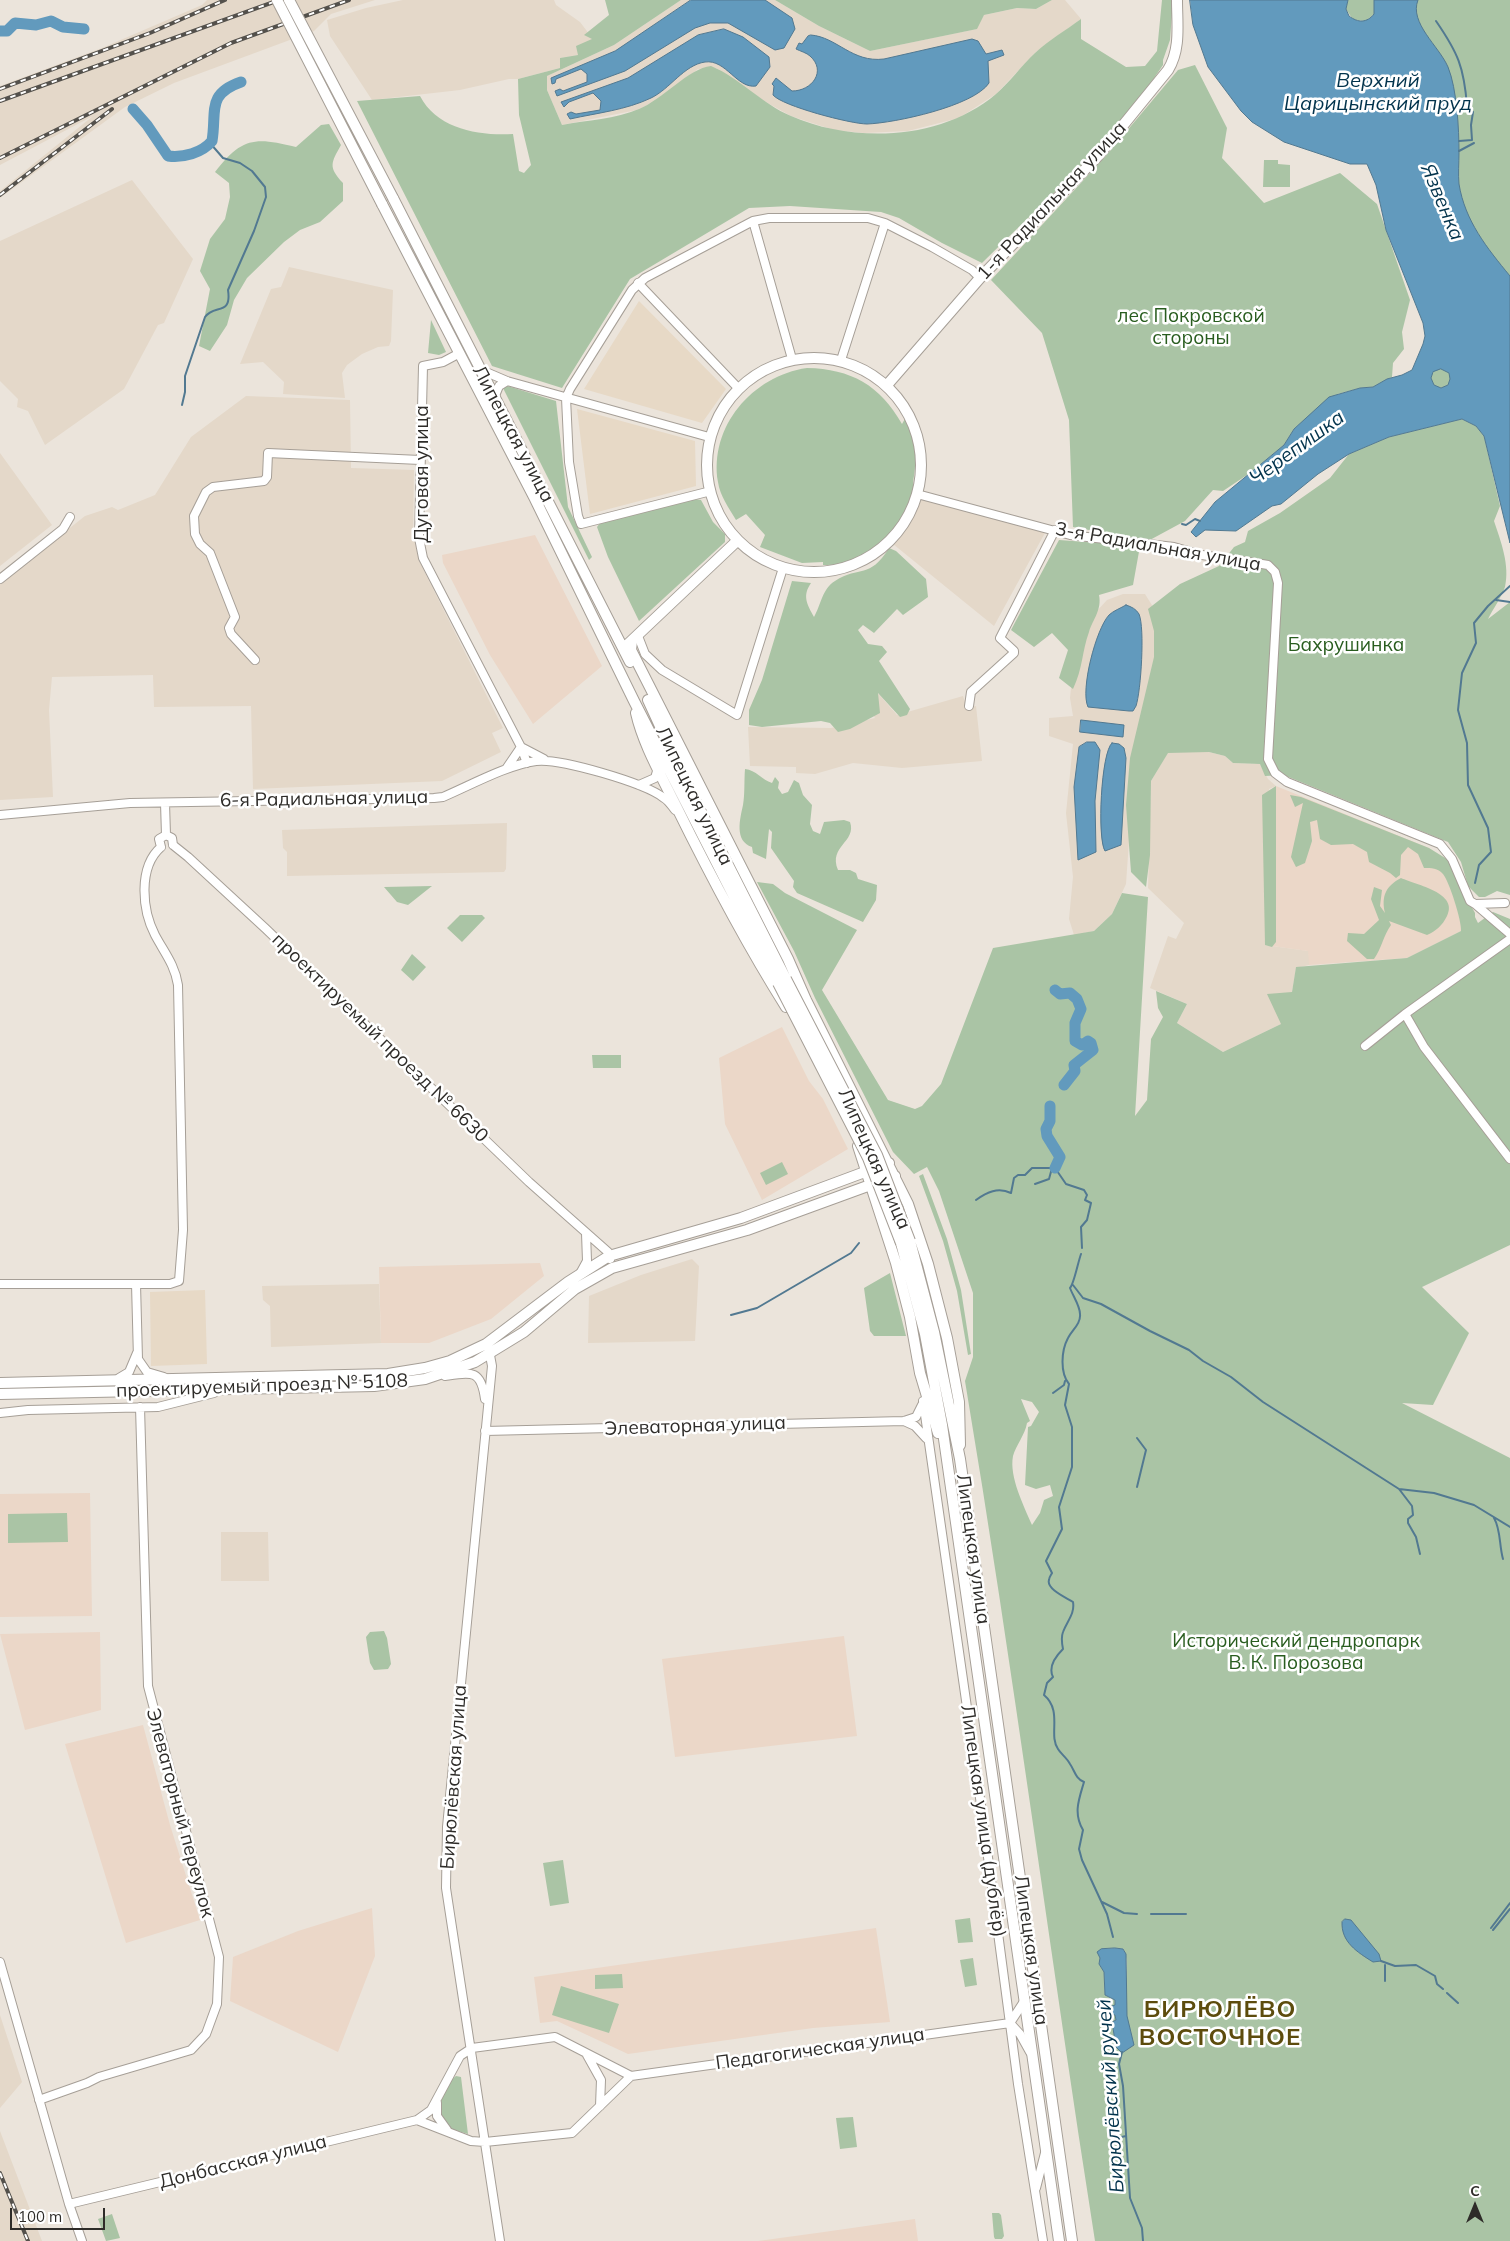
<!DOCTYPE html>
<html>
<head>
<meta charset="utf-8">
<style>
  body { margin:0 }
  #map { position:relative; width:1510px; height:2241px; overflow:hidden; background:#ebe4db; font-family:Mulish,sans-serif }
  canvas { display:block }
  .north { position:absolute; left:1450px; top:2181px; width:50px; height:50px; -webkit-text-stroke:4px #fff; paint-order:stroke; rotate:0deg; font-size:14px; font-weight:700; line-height:20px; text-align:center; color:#2e2c29 }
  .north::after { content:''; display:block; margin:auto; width:18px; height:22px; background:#2e2c29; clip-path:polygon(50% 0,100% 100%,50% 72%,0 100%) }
  .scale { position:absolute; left:10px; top:2208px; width:95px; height:22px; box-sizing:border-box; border:2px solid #2e2c29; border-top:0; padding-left:6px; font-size:15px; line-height:18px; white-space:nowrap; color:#2e2c29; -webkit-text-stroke:4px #fff; paint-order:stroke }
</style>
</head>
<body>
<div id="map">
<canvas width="1510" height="2241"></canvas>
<div class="north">С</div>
<div class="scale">100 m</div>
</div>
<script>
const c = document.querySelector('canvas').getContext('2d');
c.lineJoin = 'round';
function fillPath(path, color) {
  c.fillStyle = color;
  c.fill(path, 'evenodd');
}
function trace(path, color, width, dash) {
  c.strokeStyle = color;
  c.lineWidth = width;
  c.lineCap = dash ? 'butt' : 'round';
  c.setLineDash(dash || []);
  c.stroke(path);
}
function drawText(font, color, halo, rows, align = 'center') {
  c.font = font + ' Mulish,sans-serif';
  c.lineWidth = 5;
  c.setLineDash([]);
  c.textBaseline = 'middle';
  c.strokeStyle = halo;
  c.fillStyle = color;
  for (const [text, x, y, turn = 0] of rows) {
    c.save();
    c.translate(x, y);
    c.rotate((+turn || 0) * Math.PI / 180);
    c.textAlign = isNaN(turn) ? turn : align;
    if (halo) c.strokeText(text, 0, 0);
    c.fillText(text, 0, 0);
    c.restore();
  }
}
const commercial = new Path2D(`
  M639,301l87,88 -24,34 -118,-34z
  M577,409l118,32 1,45 -106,28z
  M205,1290l2,74 -56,2 -1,-74z`);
const built = new Path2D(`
  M207,0h168l-44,14 -17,17 -140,52 -49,24 -125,91v-7l93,-75 -93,49v-79l102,-38 100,-43z
  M403,0h151l2,5 24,17 13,17 -15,16 -18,3v10l-42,11h-9l-49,11 -88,10 -42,-64 -3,-16 39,-12z
  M681,0h94l44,26 51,25 106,-22 8,-14 33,-7 19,1 16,-9h13l16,19 -45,33 -40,42 -37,24 -51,13 -44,2 -30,-3 -22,-7 -21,-7 -27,-15 -48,-33 -18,1 -40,31 -21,10 -75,15 -15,-35v-14l67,-31z
  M132,180l61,79 -29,64 -6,2 -34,64 -79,56 -17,-34 -11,-4 1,-8 -18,-18v-140z
  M289,267l104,23 -2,51 -2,5 -11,1 -16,7 -15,11 -5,8 3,25 -62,-4 1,-12 -21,-20 -23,2 31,-75 10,-2z
  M246,396l104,4 1,68 63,2 -1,62 6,29 84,167 -11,5 9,19 -59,29 -189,8 -2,-83 -97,1 -1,-32 -101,2 -3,33 4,87 -53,3v-217l85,-67 27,-9 6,3 37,-15 36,-58z
  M0,453l52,72 -52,41z
  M921,499l125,32 -52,95 -101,-82 15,-19z
  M1123,594h22l10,16 1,57 -20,73 -10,144 -14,30 -18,17 -20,4 -5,-16 4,-42 -7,-64 7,-69 -24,-8v-18l24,-2 -3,-18 2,-20 23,-65 12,-13z
  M863,676l34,39 66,-19 4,12 9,-2 6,55 -80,7 -49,-5 -38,11 -19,-1v-6l-46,-1 -2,-39 83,1 44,-10 -26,-36z
  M1168,752h41l16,4 8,7 27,1 8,15 8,7 -7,3 -4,156 44,6v14l-13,3 -4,24 -11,32 -58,28 -46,-29 10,-19 -37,-16 18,-52 8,3 8,-16 -36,-35 3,-107z
  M507,823l-1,46 -2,3 -217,4v-24l-4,-4 -1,-18z
  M692,1259l7,7 -4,75 -107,2 1,-47 52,-21z
  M379,1284l2,59 -110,4 -1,-41 -7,-6 -1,-14z
  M221,1532h47l1,49h-48z
  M0,2015l22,67 -22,26z
  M0,2131l42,110h-42z`);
const education = new Path2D(`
  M535,535l67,131 -69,58 -43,-69 -47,-92 -1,-8z
  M1276,786l153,62 31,38 15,27 -14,18 -54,27 -98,7 -1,-14 -43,-6 -3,-150z
  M782,1027l27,54 14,18 25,50 -86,51 -37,-76 -6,-66z
  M540,1263l4,13 -53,43 -62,24h-48l-2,-76z
  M90,1493l2,123 -92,1v-123z
  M100,1632l1,78 -76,20 -25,-96z
  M844,1636l13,100 -182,21 -13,-98z
  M143,1725l27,100 30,95 -74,23 -61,-199z
  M372,1908l3,48 -37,96 -108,-51 3,-44 65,-26z
  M876,1928l14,94 -77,6 -185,26 -71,-33 -17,2 -6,-46z
  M915,2219l3,22h-160l66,-9z`);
const green = new Path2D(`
  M605,0h76l-67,45 -67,31v14l15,35c25,-5 54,-6 77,-16 23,-9 50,-41 72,-43 29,12 51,38 80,50 64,28 151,24 205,-22 14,-12 25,-28 39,-41 14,-13 31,-23 46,-34v20l45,28 19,-1 12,-15 5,-51h11l-3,40 -7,20v5c-50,75 -117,135 -181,198l-40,-20 -43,-25 -18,-6 -91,-6 -41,2 -119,71 -68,109 -70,-22 -135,-265 63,-5c17,33 59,40 93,38l6,37 5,2 7,-8 -12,-50 -1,-36 42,-11v-10l18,-3 -2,-9 16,-7 -8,-4 25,-20z
  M775,0h277l-16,9 -19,-1 -33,7 -7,14 -107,22 -51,-25z
  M1348,0h26v14l-8,7 -13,-1 -7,-11z
  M1386,0h124v410z
  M1195,65l32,63 -5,30 42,45 76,-30 37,31 33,96 -8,32 2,17 -11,14 -1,14 -19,10 -13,1 -22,6 -44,35 -10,16 -37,30 -24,16 -10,-1 -28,31 -37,20 -75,-14 -4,-107 -27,-87 -51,-53 113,-122 74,-88z
  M329,124l12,21c-10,18 -13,22 2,38v18l-23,21 -20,8 -16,12 -37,36 -13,22 -7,25 -17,26 -11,-5 11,-57 -10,-18 10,-32 15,-20 5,-22 -1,-14 -14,-11c27,-35 40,-35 81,-25l25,-22z
  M1264,160h14v4l12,1v22h-27z
  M431,320l15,32 -7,3 -11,-2z
  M807,368c44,1 73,17 95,56l4,-7c10,19 11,39 8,59 -2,8 1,14 -2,23 -13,36 -49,68 -89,66v-3l-21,1 -42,-16 5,-12 -19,-21 -10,6c-7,-12 -16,-24 -18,-38 -9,-55 34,-106 89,-114z
  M1431 378a10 10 0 1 1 20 0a10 10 0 1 1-20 0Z
  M501,384l55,17 12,106 24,50 -3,3z
  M1462,419l14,7 8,10 16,70 -6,15c7,21 16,44 11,66 -4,11 -12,22 -17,32l22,-17v293l-13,-4 -12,6h-6l-11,-11 -7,-24 -13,-20 -157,-64 -8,-3 -18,1 -5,-12 -27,-1 -8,-7 -16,-4 -41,1 -17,28 -1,74 -4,32 -15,-15 -5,-67 4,-47 24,-101v-26l-6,-22 32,-25 39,-18 15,-19 11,-5 3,-11 32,-18 50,-35 19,-24 40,-17z
  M695,499l6,1 12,22 12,12v8l-86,79 -31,-64 -11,-30 3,-4z
  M1059,540l81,6 -7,39 -34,10c3,15 -6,24 -10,37 -7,19 -6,36 -16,57l-14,-11 9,-28 -16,-17 -18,14 -23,-17z
  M889,548l7,3 30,28 2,18 -25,18 -6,-6 -23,24 -11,-8 -5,5 10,14 14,2 5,6 -8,9 31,48 -3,6 -7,2 -22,-24 2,20 -30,16 -12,3 -8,-9 -9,-2 -59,6 -13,-2v-15l13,-30 30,-99 19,2c-9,13 -4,21 3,34 7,-12 8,-28 21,-36 25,-16 34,-1 54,-33z
  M745,769c11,1 17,11 27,14l3,-6 4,5 -1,6 4,6 6,-2 6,-12 5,3 4,12 9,10 -2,19 3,7 7,3 4,-12 20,-2 6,2c7,20 -22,24 -12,48h12l6,3 2,6 19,6 -1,15 -13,22 -66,-29 -4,-6 1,-6 -23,-33 1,-16 -3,-3 -3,30 -13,-6 -1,-6c-18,-6 -12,-28 -9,-42 2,-11 1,-24 2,-36z
  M1276,786v156l-4,5 -7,-2 -3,-150z
  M1290,795l11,2 128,51 21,13 10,25 15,27v4l3,6 15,-11 17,7v326l-88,42 47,46 -36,72 -31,-2 108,55v783h-415c-45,-286 -82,-574 -130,-860l8,-24v-64l-34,-102 -12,-24 -13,7 -21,-22 -78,-154 -21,-47 -37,-69 16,2 12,9 72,37 -35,60 66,110 27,9 7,-3 19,-22 52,-136 101,-17 18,-17 10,-21 26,4 -13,219 12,-16 4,-61 12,-22 -5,-9 -2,-17 31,13 -10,19 46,29 58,-28 -14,-30 25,-2 4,-25 111,-9 54,-27c1,-10 -12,-50 -18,-57 -5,-6 -12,-6 -19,-6l-6,-14 -10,-7 -7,8 -1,20 -4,3 -6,-5 -21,-11 -2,-10 -14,-8 -22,1 -11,-6 -3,-19 -7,2 2,19 -7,22 -9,4 -5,-10 12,-54 -8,4zM1021,1399l11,3 7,10 -8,14 -3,1 -3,58 11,4 14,-4 3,11 -9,4 -4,13 -8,12c-8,-19 -23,-48 -19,-69 3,-11 12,-21 14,-33l3,-2zM1115,1948l8,1c10,12 -3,63 -6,79l-2,-28 -10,-5 -1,-23 -5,-8 4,-15z
  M1401,878c16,7 58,15 46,38 -5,10 -11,15 -20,19l-38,-14 2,4c-8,11 -9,23 -17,34h-7l-20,-18 1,-8 16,1 15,-14 -8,-21 3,-12 8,3 -2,16 5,7c-4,-17 1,-27 16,-35z
  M432,886l-24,19 -11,-3 -13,-15z
  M460,915h22l3,3 -23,24 -15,-14z
  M412,954l14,13 -13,14 -12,-11z
  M592,1055h29v13h-28z
  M782,1162l6,12 -22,11 -6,-12z
  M923,1174l24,65 14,51 10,64 -3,1 -11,-64 -14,-50 -24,-65z
  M890,1273l16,63h-32l-4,-5 -6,-43z
  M67,1513l1,29 -60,1v-29z
  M384,1631l3,7 4,26 -3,5 -14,1 -4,-7 -4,-26 4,-5z
  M563,1860l6,43 -19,3 -7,-43z
  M970,1918l3,24 -15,1 -3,-23z
  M973,1958l4,27 -12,2 -5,-27z
  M622,1974l1,14 -28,1v-14z
  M561,1986l58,18 -10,29 -57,-18z
  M456,2076l5,1 7,57 -17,-5 -10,-9 -3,-17 12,-22z
  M853,2117l4,30 -17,2 -4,-31z
  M992,2213h7l2,2 3,21 -2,3h-7l-1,-2z
  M112,2214l8,24 -14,3 -8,-22z`);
const water = new Path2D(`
  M691,0h74l27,18 3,11 -11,19 -9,2 -47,-27h-18l-15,5 -70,43 -68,25 -2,-5 5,-2 3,2 24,-9v-8l-6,-5 -25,10 -1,4 -3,1 -1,-6 64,-27z
  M1190,0h158l-2,9 3,7c9,7 18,7 25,-2v-14h44c-9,23 21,46 30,67 9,22 11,62 11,86 0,10 -1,21 0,31 6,37 28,64 51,92v267l-26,-107 -8,-10 -14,-7 -73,18 -40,17 -31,20 -37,30 -9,2 -36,25 -31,-1 -9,7 -5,-5 24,-30 69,-57 10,-16 35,-32 31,-9 13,-1 14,-8 15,-4 10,-5 11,-26 2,-8 -2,-13 -37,-93 -10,-45 -9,-21h-17l-66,-22 -32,-20 -11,-11 -33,-44 -15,-42zM1441,369l8,4 1,6 -2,6 -7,3 -7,-3 -3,-7 2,-6z
  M724,29l19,8 26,20 1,10 -14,19c-19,3 -30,-27 -51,-24 -21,3 -35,27 -54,36 -25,12 -54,15 -81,21l-3,-5 4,-2 5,2 24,-4 1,-9 -8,-8 -24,9 -5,5 -3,-5 67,-24 70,-43z
  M811,35c26,2 41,28 73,24l88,-20 6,2 8,13 16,-4 2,5 -16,6 1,22c-15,23 -94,40 -122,41 -16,0 -85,-18 -94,-29l1,-9 -2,-2 4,-6 16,13c20,0 35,-20 18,-35 -3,-3 -10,-5 -14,-7l3,-6 3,1 6,-8z
  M1126,605c6,2 10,4 13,9 6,14 2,77 -3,92l-3,5h-4l-41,-4c-8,-17 8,-78 21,-92 4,-4 12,-7 17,-10z
  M1081,720l43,5 -1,12 -43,-5z
  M1087,742h8l5,8 -5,51 1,51 -18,8 -4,-73 5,-40z
  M1112,743l7,1 5,4 2,10 -5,87 -16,6c-8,-13 -4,-99 7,-108z
  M1345,1919l6,1 28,34 2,7 -8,1c-16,-10 -32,-20 -31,-40z
  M1115,1948l8,1 3,5 1,62 7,29 -12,8 -6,-6 -4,-25 4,-2 -1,-5 -6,-2v-6l6,-2v-5l-10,-5 -1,-23 -5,-8 1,-6 -3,-6 4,-3z`);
const stream = new Path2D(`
  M1436,21c22,32 28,46 31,85
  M1459,141l13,-1 -1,-15 2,-13
  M1459,151l15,-8
  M182,405l3,-13v-16l20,-59c9,-13 27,-1 23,-27l26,-59 12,-34 -1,-10 -13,-16 -12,-8 -17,-5 -13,-15
  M1182,524l4,1 9,-6 5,2
  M1496,600l14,2
  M1475,883l4,-18 12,-13 -3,-24 -20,-43 -1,-42 -9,-33 4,-37 14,-30 -2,-20 14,-17 22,-20
  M1035,1184l14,-5 3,-11
  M976,1200c11,-8 22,-13 35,-7l3,-15 4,-3h7l7,-7h23l11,16 18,6 3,5 -2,5 6,3 -4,17 -6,7 1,21
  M1081,1254c-3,8 -7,30 -11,34 3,8 10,18 10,26 1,10 -8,16 -12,24 -7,13 -8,35 1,46l-4,21 7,22v40l-13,40 3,22 -16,32 6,12c-1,2 -3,4 -3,7 -3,9 18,18 24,22 2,12 -6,19 -10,30 -2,5 -1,12 0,17 -8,8 -15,18 -10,28l-6,6 -3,12c19,16 4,40 14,54 3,5 9,9 12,15 5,7 5,14 14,18 -5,17 -11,31 -1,48l-4,19 3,11 25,54 6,23
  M1073,1285l10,13 18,6 49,27 39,19 14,11 28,16 32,25 136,87 35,4 40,12 36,22
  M731,1315l26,-7 94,-55 8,-10
  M1053,1393l11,-8 1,-4
  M1137,1438l9,12 -9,37
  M1399,1489l13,17 1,9 -5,4v4l8,14 4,17
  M1494,1518c7,12 5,27 9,41
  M1102,1902l22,11 13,1
  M1151,1914h35
  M1491,1928l19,-25
  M1493,1930l17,-21
  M1381,1961l14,5 21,-1 19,11 2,8 6,5
  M1385,1981v-16
  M1447,1993l11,10
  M1122,2052l-3,12 4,22 7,112 12,30 1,13
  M1117,2138l9,-2`);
const river = new Path2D(`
  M0,31h7l8,-8 21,2 15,-4 12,6 21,2
  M133,109l14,16 21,31c15,2 34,-3 44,-15 5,-29 -6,-47 29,-59
  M1055,990l5,4 10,-1 7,6 4,10 -6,14v18l7,4 6,-4 3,2 2,7 -19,15 1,6 -11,14
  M1050,1106v15l-4,8 1,7 13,21 -5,11`);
const minor = new Path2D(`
  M753,221l39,138
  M638,283l101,106
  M458,354l-15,8 -20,4 -4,172 4,20 98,189 6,16
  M841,360l44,-137
  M479,369l28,12 202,56
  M494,398l5,-12 8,-5
  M707,492l-126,32 -3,-8 -9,-54 -3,-64 4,-9 62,-99 13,-12 108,-57 16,-3h99l17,5 47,24 40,23 8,8
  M917,494l153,41 104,12 28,8 60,9 6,1 7,7 3,11 -10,176 7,14 12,9 153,62 12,15 18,42 5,3 30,-1
  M0,579l63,-50 7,-12
  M638,636l7,18 17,16 75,45 46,-147
  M255,660l-24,-26 -2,-6 6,-11 -25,-64 -10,-9 -5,-10 -1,-18 12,-24 7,-5 51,-6 3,-4 1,-24 152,7
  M969,706l2,-14 43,-39v-2l-14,-13 55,-108
  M521,747l23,12
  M506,769l15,-22
  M639,785l16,-7 3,-10
  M165,803l1,32
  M0,815l130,-12 304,-5 9,-1c28,-12 64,-32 93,-36 24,-3 109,22 128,37 5,3 7,7 11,12
  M173,845l15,12 78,72 263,253 79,70 2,7
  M161,847l-2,-8 7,-4 6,3 1,7
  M1475,904l35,30
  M1405,1014l19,33 86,112
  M1365,1046l40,-32 105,-75
  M581,1272l6,-11 -1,-28
  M0,1284h170l9,-3 4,-51 -5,-245c-3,-20 -14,-33 -23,-50 -13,-25 -17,-68 6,-88
  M136,1284l2,75 9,13 17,5
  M489,1350l3,16 -45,461 -1,61 54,353
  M445,1376c26,-4 36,-7 40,23
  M119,1378l10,-6 8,-19
  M923,1401l59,411 36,272 25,157
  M0,1413l28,-3 130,-3 56,-14
  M904,1421l11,5 11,12
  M485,1431l419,-10 12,-4 6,-12
  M0,1962l69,242 13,37
  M1010,2023l10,11 10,18
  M1010,2023l15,-23
  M587,2055l14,25 -1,26
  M39,2100l48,-17 12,-6 92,-27 15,-16 11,-30 2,-47 -71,-271 -8,-279
  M437,2103v13l10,14
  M417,2120l54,21 14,1 87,-9 59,-57
  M1036,2188l9,-35
  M69,2204l348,-84 14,-10 29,-54 12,-8 83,-11 76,39 379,-53`);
const major = new Path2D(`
  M393,198l237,464
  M382,204l153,295 99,202 144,282
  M707 465a107 107 0 1 1 214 0a107 107 0 1 1-214 0Z
  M887,385l93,-107 118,-122 70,-86c13,-21 9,-46 9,-70
  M632,641l-1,9 157,309 18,41 102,204 20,60 19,74 12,64 1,43
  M627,645l110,-104
  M648,700l33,72 105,207
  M636,713c7,31 25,62 39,91 34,69 70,138 111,203
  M858,1146l38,117 14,54 10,56 18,60
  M910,1241l24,91 26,127 112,782
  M901,1243l24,91 17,91 117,816
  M0,1383l388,-9 37,-6 25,-7 36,-17 82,-62 41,-26 132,-38 148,-55
  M0,1394l374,-8 51,-7 50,-17 49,-30 51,-43 37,-21 135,-38 148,-54`);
const rail = new Path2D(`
  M0,89l150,-56 75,-33
  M0,101l279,-101
  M0,158l231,-115 118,-43
  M0,195l112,-86
  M0,2173l28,68`);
const majorBridge = new Path2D(`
  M277,0l105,204
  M289,0l104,198
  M786,979l91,176 33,86
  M778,983l90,175 33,85`);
const streetNames = [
  ["1-я Радиальная улица",1052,201,-47],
  ["Липецкая улица",513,434,62],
  ["Дуговая улица",422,474,-90],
  ["3-я Радиальная улица",1158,547,10],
  ["Липецкая улица",694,796,64],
  ["6-я Радиальная улица",324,799,-1],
  ["проектируемый проезд № 6630",380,1038,44],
  ["Липецкая улица",874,1159,66],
  ["проектируемый проезд № 5108",262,1386,-2],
  ["Элеваторная улица",695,1426,-2],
  ["Липецкая улица",973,1549,82],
  ["Бирюлёвская улица",454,1777,-86],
  ["Элеваторный переулок",180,1813,75],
  ["Липецкая улица (дублёр)",983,1821,82],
  ["Липецкая улица",1031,1950,82],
  ["Педагогическая улица",820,2049,-8],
  ["Донбасская улица",243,2162,-14]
];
const parkNames = [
  ["лес Покровской",1191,316],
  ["стороны",1191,338],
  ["Бахрушинка",1346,645],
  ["Исторический дендропарк",1296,1641],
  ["В. К. Порозова",1296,1663]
];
const waterNames = [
  ["Верхний",1378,81],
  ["Царицынский пруд",1378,104],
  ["Язвенка",1442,202,67],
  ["Черепишка",1297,448,-36],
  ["Бирюлёвский ручей",1111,2096,-94]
];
const districtNames = [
  ["БИРЮЛЁВО",1220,2010],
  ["ВОСТОЧНОЕ",1220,2038]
];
fillPath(commercial, '#e7d9c6');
fillPath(built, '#e4d8c9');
fillPath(education, '#ebd7c8');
fillPath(green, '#aac4a5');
fillPath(water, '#629abd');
trace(water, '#527991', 1);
trace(stream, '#527991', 2);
trace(river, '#629abd', 11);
trace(minor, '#a69f97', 10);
trace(major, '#a69f97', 12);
trace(minor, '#fff', 8);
trace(major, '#fff', 10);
trace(rail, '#54514c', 4);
trace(rail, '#fff', 2, [5.5]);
trace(majorBridge, '#a69f97', 12, []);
trace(majorBridge, '#fff', 10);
drawText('19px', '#2e2c29', '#fff', streetNames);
drawText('19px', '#295d1f', '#fff', parkNames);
drawText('italic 20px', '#02334c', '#fff', waterNames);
c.letterSpacing = '1px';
drawText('bold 24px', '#5d4c0d', '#fff', districtNames);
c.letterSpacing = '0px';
</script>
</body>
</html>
